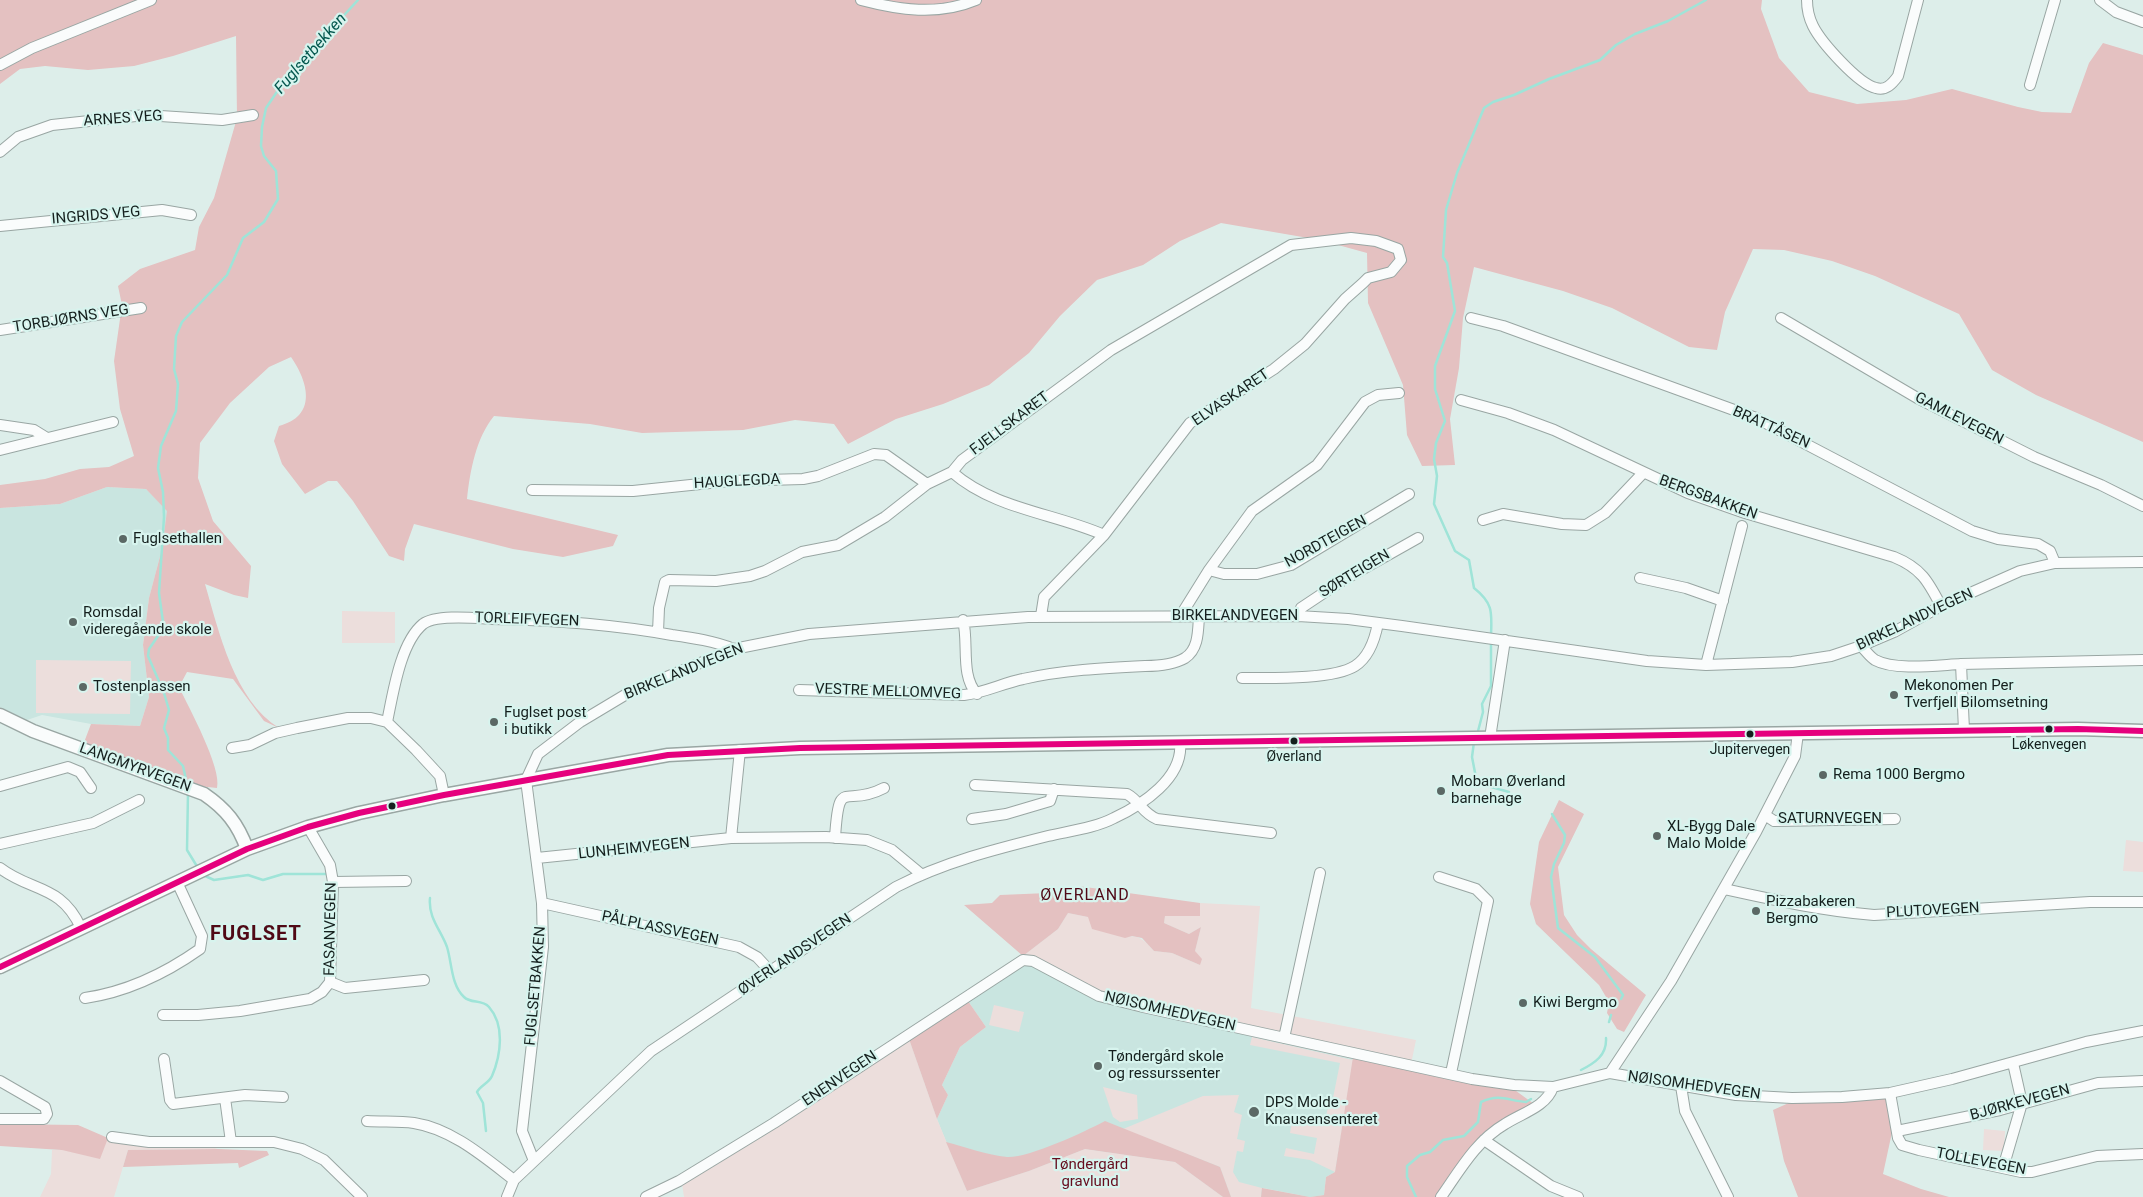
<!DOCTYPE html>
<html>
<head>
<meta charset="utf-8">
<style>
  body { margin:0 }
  canvas { display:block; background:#ddeeea }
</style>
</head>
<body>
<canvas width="2143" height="1197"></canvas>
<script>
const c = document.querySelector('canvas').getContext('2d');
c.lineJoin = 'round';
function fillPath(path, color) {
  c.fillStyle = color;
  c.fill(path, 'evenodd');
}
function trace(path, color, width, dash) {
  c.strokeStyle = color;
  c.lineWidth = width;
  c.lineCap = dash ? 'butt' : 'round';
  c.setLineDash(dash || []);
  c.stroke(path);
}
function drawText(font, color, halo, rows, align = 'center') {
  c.font = font + ' Roboto,sans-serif';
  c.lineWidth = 4.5;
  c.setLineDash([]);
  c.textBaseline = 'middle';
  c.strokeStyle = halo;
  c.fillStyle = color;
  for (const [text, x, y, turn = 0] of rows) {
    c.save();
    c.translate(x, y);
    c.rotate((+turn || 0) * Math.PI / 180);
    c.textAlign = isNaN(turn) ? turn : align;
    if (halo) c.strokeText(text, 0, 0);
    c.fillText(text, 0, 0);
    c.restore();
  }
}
const built = new Path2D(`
  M107,487l39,2 22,22 -6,38 -13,49 -6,47 6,52 -9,29 -49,-2 -49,-9 -15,5 -27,-13v-199l60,-4z
  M1028,963l325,94 -18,115 -9,5 -2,18 -14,2 -47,-9 -2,9h-30l-11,-30 -135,-18 -128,20 -20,-50 11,-24 -6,-10 18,-38 26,-20 -18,-26z`);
const green = new Path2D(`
  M342,611l53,1v31h-53z
  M36,660l95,1 -1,53 -94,-1z
  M2126,840l17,2v30l-20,-1z
  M1200,903l60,3 -9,102 165,32 -6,29 -268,-58 -119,-55 35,-27 10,-16 20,4 36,20c15,-3 21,4 30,14l18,2 28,12 -5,-14 6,-24 -12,7 -25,-11 1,-7h34z
  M994,1005l30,7 -5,20 -30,-7z
  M1252,1037l101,23 -18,112 -25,-12 -26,-4 2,-8 28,6 3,-16 -27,-5 3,-16 31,6 4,-15h3l9,-45 -90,-18z
  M909,1039l28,80 30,72 62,-20 56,-22 90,13 48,35h-539l-2,-13z
  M1103,1087l34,8 1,24 -18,3 -7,-5z
  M1239,1095l-5,17 8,3 -5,24 8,2 -2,11 -6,-1 -4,21 6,10 23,6 -1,9h-30l-11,-30 -97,-38 80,-33z
  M1984,1129l21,2 -1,20 -21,-1z
  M108,1138c35,13 74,0 110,11l-90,1 -14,47h-74l11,-23 1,-24h10z`);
const forest = new Path2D(`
  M0,0h1762l-1,9 18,49 30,34 48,12 49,-4 46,-11 66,18 24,5 29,1 18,-50 14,-20 40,12v387l-107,-47 -44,-25 -33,-56 -84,-38 -43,-15 -48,-11 -31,-1 -28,63 -8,38 -28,-3 -77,-39 -49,-17 -89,-24 -11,51 -4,50 -9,51 5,46 -33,1 -15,-31 -4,-50 -35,-82 -1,-50 -47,-13 -99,-17 -41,18 -37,24 -46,15 -37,36 -31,37 -40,32 -46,19 -47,15 -48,25 -14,-20 -39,-4 -52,10 -101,3 -52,-9 -96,-8c-18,22 -24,55 -27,83l151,36 -5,11 -50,11 -50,-8 -99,-25 -9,25 -1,12 -15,-5 -36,-55 -16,-20h-9l-23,13 -23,-30 -8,-23 5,-15c38,-10 30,-43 12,-69l-22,10 -39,36 -30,40 -2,35 15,43 38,45 -3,32 -14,-3 -29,-11c14,48 29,116 74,144l-15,-7 -31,-42 -46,-7 -8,15c10,21 43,81 38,101l-47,-5 -87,-38 8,-21 49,2 9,-29 -6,-52 6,-47 13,-49 5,-38 -21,-22 -39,-2 -47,17 -60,4v-23l45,-6 35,-10 29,-2 25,-11 -14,-47 -6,-48 8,-56 -4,-19 22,-17 55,-19 4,-23 15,-29 23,-80 -1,-82 -63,20 -39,10 -46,4 -43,-4 -25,3 -20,15z
  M1559,800l25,14 -26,53 6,48 13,20 14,14 55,46 -22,37 -7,-3 -10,-16 2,-11 -10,-17 -63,-61 -6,-20 9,-62z
  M1078,886l122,17v13h-35l-1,7 25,11 12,-7 -6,24 7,8 -2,6 -28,-12 -18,-2 -12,-13 -10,-2 -7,2 -33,-9 -4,-12 -20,-4 -10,16 -35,27 -59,-51 28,-2 8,-8 72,-3z
  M968,1001l18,26 -26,20 -18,38 6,10 -11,24 -28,-80z
  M1353,1057l159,31 22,16 -31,16 -66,77h-176l1,-9 48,9 14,-2 2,-18 9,-5z
  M1896,1091l-2,32 -11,51 38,15 28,8h-151l-14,-36 -11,-51 18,-8z
  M1105,1121l115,46 11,30h-8l-48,-35 -90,-13 -56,22 -62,20 -21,-49c20,5 41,13 61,15 22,1 77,-25 98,-36z
  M0,1124l78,1 30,13 -8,21 -38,-9 -62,-4z
  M218,1149l49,2 2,4 -30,13 -1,-5 -115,4 5,-17z`);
const stream = new Path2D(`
  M1491,635c1,-23 2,-32 -17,-47l-5,-28 -14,-9 -21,-47 3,-28 -3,-17 2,-16 9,-22 -10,-32v-23l20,-55 -8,-48 -4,-6 3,-47 11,-37 27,-65 9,-6 21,-7 35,-16 51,-19 16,-15 19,-11 33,-13 38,-21
  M1477,735l6,-23 -1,-8 9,-18v-45
  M1474,742l-2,15 5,26 32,9
  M187,784l-4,-18 -15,-16v-12l-4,-10 5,-18 -5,-17 -16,-37 1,-7 9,-13 5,-14 -4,-29 5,-76 -1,-25 -5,-24 3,-22 15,-35 2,-27 -4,-15 2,-33 6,-14 45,-47 16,-37 21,-16 14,-23 -2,-28 -12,-15 -3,-10 1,-19 4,-19 19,-28 73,-80
  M188,792l-1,58 11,18
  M1552,814l13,21 -1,8 -10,21 -3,13 7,51 37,29 28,38 -2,4
  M203,875l11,5 34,-5 15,5 20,-6h45
  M430,898c-2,20 11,32 17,49 5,16 4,38 17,50 7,7 18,2 25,10 16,18 12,48 3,69 -3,7 -12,10 -15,16l6,11 3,28
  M1609,1022l2,-7
  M1581,1070c14,-7 26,-15 25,-32
  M1416,1197l-9,-20v-11l13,-11 10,-3 13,-12 21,-4 14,-14 3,-20c20,-9 27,-1 45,0l5,-3`);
const minor = new Path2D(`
  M861,0c38,10 77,16 115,0
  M1807,0c0,9 2,18 6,26 8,16 45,58 63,62 10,3 16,-4 22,-12l20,-76
  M2100,0l16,12 27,10
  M0,65l32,-17 119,-48
  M2030,85l25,-85
  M0,152l18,-15 34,-12 93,-10 77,5 31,-5
  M0,226l162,-16 29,5
  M1471,318l32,8 253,92 216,113 26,8 40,5 12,7 5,12
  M1781,318l138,81 115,58 67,28 42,21
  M0,330l141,-22
  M1461,400l47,13 46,17 134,63 57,20 149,44c27,11 34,24 47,49
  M0,425l34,5 13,8
  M0,450l113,-28
  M952,472c42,37 102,41 152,63
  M532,490l101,1 96,-10 74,-2 15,-3 56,-22 12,1 41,29
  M1483,520l20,-6 59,10 24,1 19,-12 38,-40
  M1209,570l15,4h33l34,-9 118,-71
  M1640,578l46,10 37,13
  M1181,615l28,-45 43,-59 65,-46 48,-63 13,-7 21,-2
  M1298,616l3,-8 39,-26 78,-44
  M963,620c6,23 -3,56 14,74
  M658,632l1,-24 6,-26 4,-2 47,1 34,-5 15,-5 37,-19 36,-7 47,-28 42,-33 25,-12 10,-12 149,-110 180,-105 60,-7 25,3 22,8 3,11 -10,12 -23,6 -5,5 -18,16 -40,45 -31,25 -84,54 -86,112 -60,62 -3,19
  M1861,646c5,5 9,11 14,14 20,11 64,5 86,4l3,66
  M1961,664l182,-4
  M1706,665l36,-139
  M1242,678c27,0 91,2 113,-12 14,-9 20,-27 23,-43
  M799,690l165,5c20,-2 39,-12 59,-16 40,-9 80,-11 122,-13 14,0 28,-1 40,-8 14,-9 13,-28 14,-42
  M387,722c6,-28 13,-79 36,-98 13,-10 52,-6 68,-5 61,1 120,5 181,16 22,3 42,6 62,14
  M1490,738l15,-98
  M232,748l18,-3 25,-12 22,-5 51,-10h23l16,4 29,28 24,26 4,19
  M975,785l152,9c13,7 15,19 30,25l114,14
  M0,786l68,-19 12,5 11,16
  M1765,815l9,6 121,-2
  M972,819l34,-5 44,-13 4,-12
  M731,838l9,-88
  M835,838c4,-64 9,-29 49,-50
  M0,844l93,-21 46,-23
  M537,858l194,-20 95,-1 41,3 25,10 29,24
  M0,868c31,24 61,16 81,60
  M1439,877l37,12 12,12 -37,172
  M333,882l73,-1
  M1724,889c50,11 99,22 150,26l216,-13h53
  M542,903l197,44 18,10 13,14
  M330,982l15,6 79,-8
  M85,998c41,-6 81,-25 115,-49l2,-13 -25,-54
  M163,1015h35l42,-4 70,-12 12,-7 8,-10 3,-100 -3,-17 -22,-38
  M1284,1038l36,-165
  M164,1059l6,41 3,4 72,-9 38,2
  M1610,1073l61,-92 85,-149 39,-76 3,-23
  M0,1081l45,26 2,7 -3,5h-44
  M1681,1086l4,25 43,86
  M1890,1093l8,45 4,7 17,5 102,22h11l65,-16 46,-2
  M225,1098l6,44
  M367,1121c16,1 32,0 47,2 38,6 70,34 100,57
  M1897,1131l103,-21 98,-27 45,-2
  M112,1137l37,5h125l28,7 22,11 38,37
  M1484,1140l67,46 27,11
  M534,1161l-12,-30 21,-184 -1,-44 -16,-123 12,-26 42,-32 50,-30 104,-43 75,-15 219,-17 270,-1 50,3 54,7 245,35 59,4 86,-3 39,-6 30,-10 33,-14 47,-26 79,-35 35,-8 88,-1
  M2003,1168l19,-65 -9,-40
  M507,1197l7,-17 137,-129 245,-164c48,-25 100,-38 152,-51 21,-5 47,-8 66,-18 28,-13 70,-40 66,-76
  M646,1197l33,-16 95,-58 249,-163 10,1 66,35 44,11 329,72 42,6 39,2 57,-14 126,22 56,3 50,-1 48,-4 62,-14 134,-37 57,-11
  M1441,1197c19,-27 35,-56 64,-73 17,-11 41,-17 48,-37`);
const major = new Path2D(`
  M0,715l33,16 171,63c22,15 34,30 43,55
  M0,967l247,-118 61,-22 51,-14 85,-18 224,-40 132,-7 1278,-19 65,2`);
const bus1 = new Path2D(`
  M0,967l247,-118 61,-22 51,-14 85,-18 224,-40 132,-7 1278,-19 65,2`);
const markers = [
  [123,539,5,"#5b6865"],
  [73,622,5,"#5b6865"],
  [83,687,5,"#5b6865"],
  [1894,695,5,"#5b6865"],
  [494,722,5,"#5b6865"],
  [2049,729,4.5,"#15201e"],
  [1750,734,4.5,"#15201e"],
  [1294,741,4.5,"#15201e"],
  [1823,775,5,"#5b6865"],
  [1441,791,5,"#5b6865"],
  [392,806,4.5,"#15201e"],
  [1657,836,5,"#5b6865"],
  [1756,911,5,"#5b6865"],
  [1523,1003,5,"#5b6865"],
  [1098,1066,5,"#5b6865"],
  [1254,1112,6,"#5b6865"]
];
const busNames = [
  ["Løkenvegen",2049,745],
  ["Jupitervegen",1750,750],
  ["Øverland",1294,757]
];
const streetNames = [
  ["ARNES VEG",123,119,-4],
  ["INGRIDS VEG",96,216,-5],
  ["TORBJØRNS VEG",71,319,-9],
  ["ELVASKARET",1231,398,-34],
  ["GAMLEVEGEN",1959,419,27],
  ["FJELLSKARET",1010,424,-37],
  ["BRATTÅSEN",1771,428,24],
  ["HAUGLEGDA",737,482,-3],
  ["BERGSBAKKEN",1708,498,20],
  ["NORDTEIGEN",1326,542,-29],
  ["SØRTEIGEN",1355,574,-31],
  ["BIRKELANDVEGEN",1235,616],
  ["TORLEIFVEGEN",527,620,2],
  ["BIRKELANDVEGEN",1915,620,-25],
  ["BIRKELANDVEGEN",684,672,-22],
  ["VESTRE MELLOMVEG",888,692,2],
  ["LANGMYRVEGEN",135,768,20],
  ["SATURNVEGEN",1830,819],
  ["LUNHEIMVEGEN",634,849,-6],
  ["PLUTOVEGEN",1933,911,-3],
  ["FASANVEGEN",331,929,-89],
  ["PÅLPLASSVEGEN",660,929,12],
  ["ØVERLANDSVEGEN",795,955,-34],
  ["FUGLSETBAKKEN",536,986,-85],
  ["NØISOMHEDVEGEN",1170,1012,13],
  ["ENENVEGEN",840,1079,-34],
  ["NØISOMHEDVEGEN",1694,1086,8],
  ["BJØRKEVEGEN",2020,1103,-15],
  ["TOLLEVEGEN",1981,1162,11]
];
const poiNames = [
  ["Fuglsethallen",133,539],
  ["Romsdal",83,613],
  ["videregående skole",83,630],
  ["Mekonomen Per",1904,686],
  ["Tverfjell Bilomsetning",1904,703],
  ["Tostenplassen",93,687],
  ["Fuglset post",504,713],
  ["i butikk",504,730],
  ["Rema 1000 Bergmo",1833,775],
  ["Mobarn Øverland",1451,782],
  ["barnehage",1451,799],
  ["XL-Bygg Dale",1667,827],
  ["Malo Molde",1667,844],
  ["Pizzabakeren",1766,902],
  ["Bergmo",1766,919],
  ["Kiwi Bergmo",1533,1003],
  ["Tøndergård skole",1108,1057],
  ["og ressurssenter",1108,1074],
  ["DPS Molde -",1265,1103],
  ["Knausensenteret",1265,1120]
];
const parkNames = [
  ["Tøndergård",1090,1165],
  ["gravlund",1090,1182]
];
const waterNames = [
  ["Fuglsetbekken",311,54,-49]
];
const neighbourhoodNames = [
  ["ØVERLAND",1085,896]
];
const districtNames = [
  ["FUGLSET",256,935]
];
fillPath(built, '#c9e5e0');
fillPath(green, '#ecdedc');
fillPath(forest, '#e4c1c1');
trace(stream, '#9fe4d8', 2.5);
trace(minor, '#99a6a3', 12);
trace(major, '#99a6a3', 15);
trace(minor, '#fafcfc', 10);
trace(major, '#fafcfc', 12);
trace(bus1, '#e5007d', 6);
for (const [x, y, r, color] of markers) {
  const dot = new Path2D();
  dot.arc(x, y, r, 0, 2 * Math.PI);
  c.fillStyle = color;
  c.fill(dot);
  trace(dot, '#d7f4ee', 2);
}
drawText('14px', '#15201e', '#d7f4ee', busNames);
drawText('15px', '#15201e', '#d7f4ee', streetNames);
drawText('15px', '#15201e', '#d7f4ee', poiNames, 'left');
drawText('15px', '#660d1e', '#d7f4ee', parkNames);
drawText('italic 16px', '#04574e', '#d7f4ee', waterNames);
c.letterSpacing = '1px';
drawText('16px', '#500916', '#d7f4ee', neighbourhoodNames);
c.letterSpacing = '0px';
c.letterSpacing = '1px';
drawText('bold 20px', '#500916', '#d7f4ee', districtNames);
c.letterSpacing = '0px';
</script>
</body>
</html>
